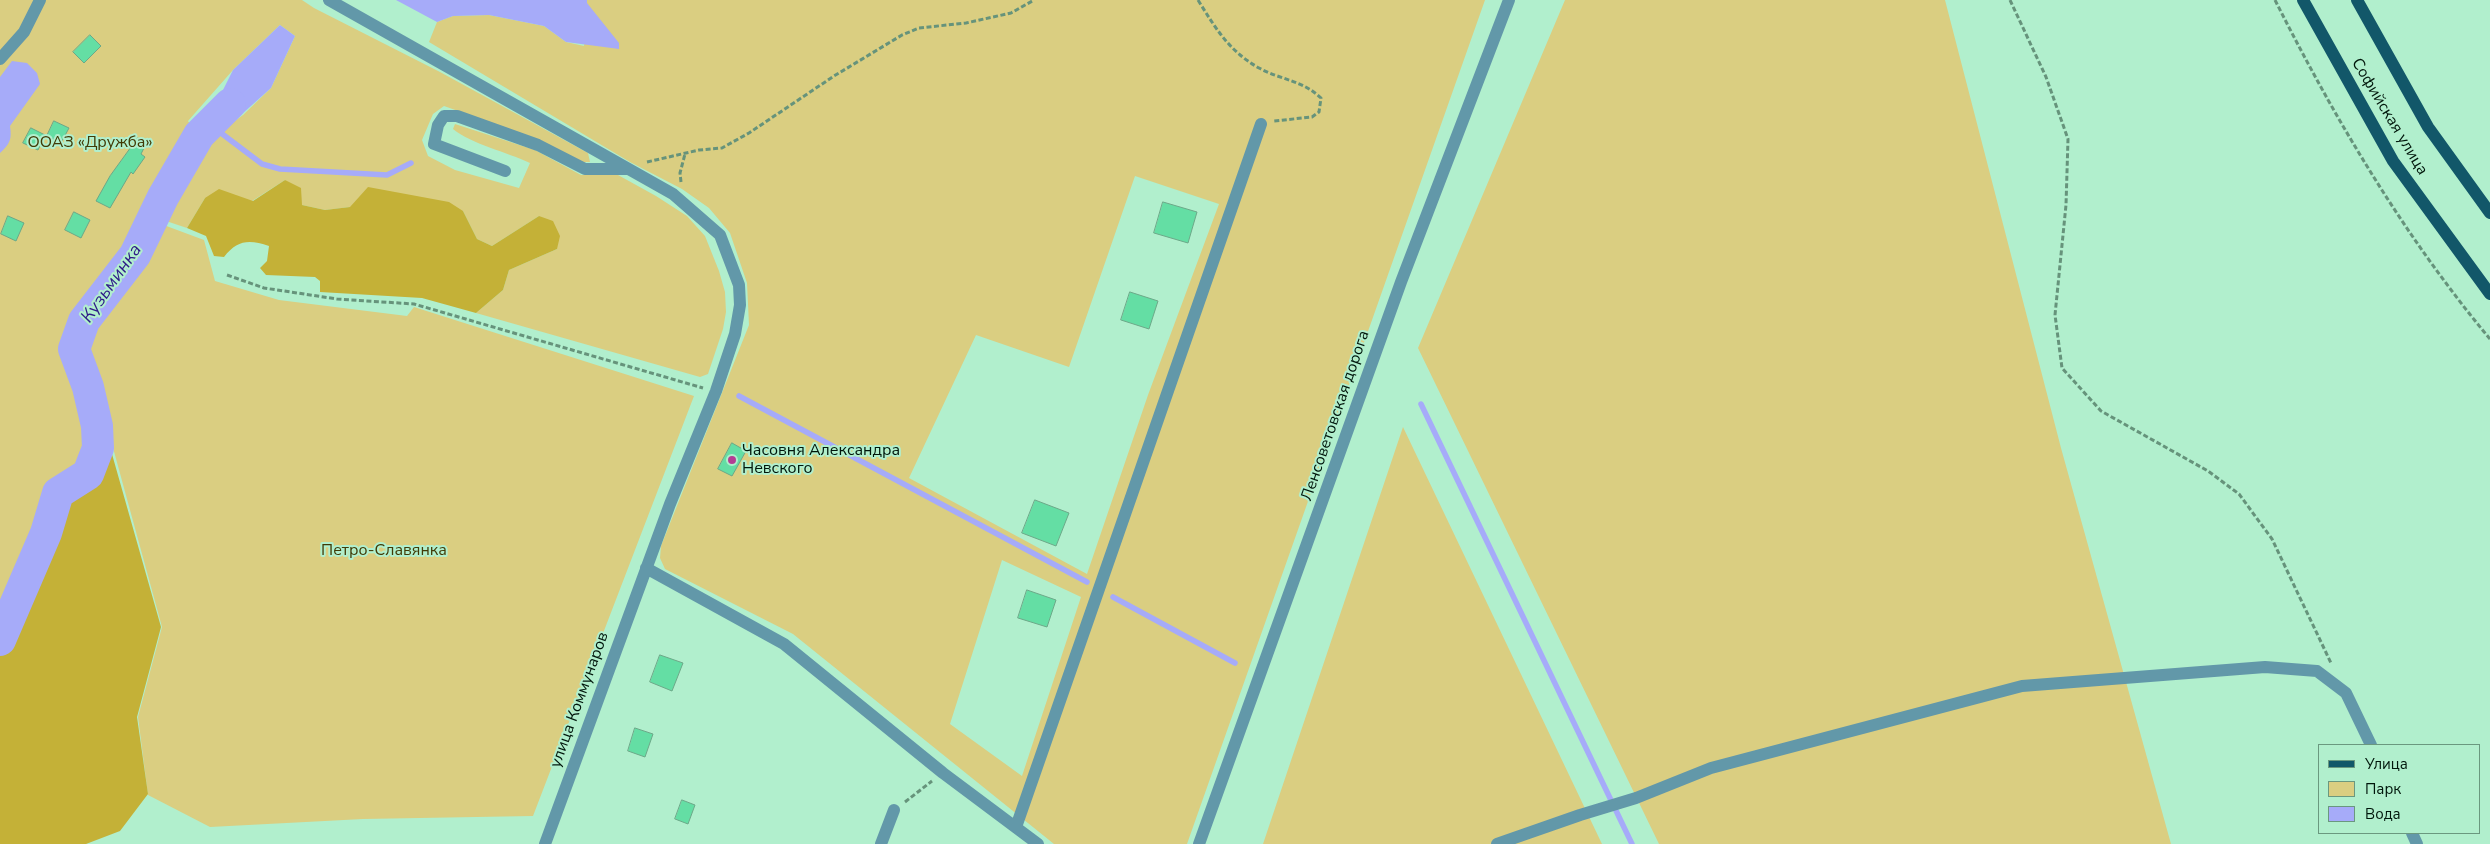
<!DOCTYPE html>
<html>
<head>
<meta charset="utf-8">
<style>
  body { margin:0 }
  #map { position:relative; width:2490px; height:844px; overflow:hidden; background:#b1efcd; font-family:"Nunito Sans",sans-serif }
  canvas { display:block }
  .legend { position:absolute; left:2318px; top:744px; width:162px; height:90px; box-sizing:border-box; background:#b1efcd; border:1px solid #6a987f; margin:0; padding:6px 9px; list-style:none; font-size:15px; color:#00160b }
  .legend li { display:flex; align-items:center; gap:10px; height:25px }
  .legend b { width:25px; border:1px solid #6a987f }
</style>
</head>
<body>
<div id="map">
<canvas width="2490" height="844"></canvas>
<ul class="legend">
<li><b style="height:6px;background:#125769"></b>Улица</li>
<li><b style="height:14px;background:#dace81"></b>Парк</li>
<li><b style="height:14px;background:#a6abf9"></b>Вода</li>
</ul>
</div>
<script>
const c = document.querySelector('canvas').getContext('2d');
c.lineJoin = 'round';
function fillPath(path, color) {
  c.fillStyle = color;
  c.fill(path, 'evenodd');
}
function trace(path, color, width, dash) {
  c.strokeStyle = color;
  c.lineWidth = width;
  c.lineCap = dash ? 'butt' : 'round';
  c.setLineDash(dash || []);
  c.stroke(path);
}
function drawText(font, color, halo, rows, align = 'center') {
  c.font = font + ' "Nunito Sans",sans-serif';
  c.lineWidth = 4;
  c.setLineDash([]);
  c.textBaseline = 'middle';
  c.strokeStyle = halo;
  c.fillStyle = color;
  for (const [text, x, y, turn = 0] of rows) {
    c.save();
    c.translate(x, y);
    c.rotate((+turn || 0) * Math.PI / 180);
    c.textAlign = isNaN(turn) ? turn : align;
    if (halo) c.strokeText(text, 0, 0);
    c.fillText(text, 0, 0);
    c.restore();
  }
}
const green = new Path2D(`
  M0,0h302l12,8 126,64 148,81 2,9h-9l-41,-22 -96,-34 -11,8 -11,26 6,16 27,14 64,18 11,-25c-23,-11 -59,-19 -77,-34l2,-5 80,26 46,25h37l38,21 31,20 18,20 14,35 6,21 1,20 -3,17 -15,45 -8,3 -224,-64 27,-23 6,-20 48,-21 -18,-33 -47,30 -15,-7 -14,-28 -113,-4 -25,3 -23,-5 -17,-25 -33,21 -47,-3 -18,30 -24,-8 29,-56 28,-32 23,-17 28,-27 24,-52 -15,-11 -47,45 -45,51 10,14 -35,62 -28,58 -51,66 -10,28 14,38 9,39 1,22 -10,26 -30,19 -12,40 -46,107z
  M587,0h898l-298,844h-133l-261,-210 -128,-65 -5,-11 1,-12 88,-221 -2,-42 -17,-50 -21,-25 -27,-19 -52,-27 -201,-120 8,-20 16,-6 36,-1 55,11 22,16 18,4zM1135,176l84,28 -71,191 -61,179 -178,-96 67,-143 93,32zM1002,560l79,37 -59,179 -72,-52z
  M1565,0h380l116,448 110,396h-512l-241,-496z
  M161,224l43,16 11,41 64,19 128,16 7,-9 280,89 -161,420 -170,3 -153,8 -62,-32 -10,-78 24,-90 -73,-267 6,-37z
  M1403,427l199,417h-339z`);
const forest = new Path2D(`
  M285,180l16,8 1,17 23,5 25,-3 18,-20 81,15 14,9 14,28 15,7 47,-30 14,5 7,15 -3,13 -48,21 -6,20 -27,23 -54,-15 -102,-6v-11l-5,-4 -49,-2 -6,-7 7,-7 2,-15c-20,-7 -32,-6 -45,11l-10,-1 -8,-20 -19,-8 18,-30 14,-9 34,12z
  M108,440l53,187 -24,90 11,77 -28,37 -34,13h-86v-204l46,-107 12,-40 30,-19 10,-26z`);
const water = new Path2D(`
  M396,0h191v3l32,40v6l-53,-7 -22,-16 -55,-11 -36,1 -16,6z
  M280,25l15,11 -24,52 -39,35 -17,4 -16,8 3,-12 14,-19 17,-34z
  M12,61l15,2 10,10 3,11 -30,42c2,13 0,18 -10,27v-76z`);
const stream = new Path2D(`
  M207,126l10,4 45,34 18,5 107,6 24,-12
  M739,396l348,186
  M1421,404l211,440
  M1113,597l122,66`);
const river = new Path2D(`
  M0,640l46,-107 12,-40 30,-19 10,-26 -1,-22 -9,-39 -14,-38 10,-28 51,-66 28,-58 36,-62 31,-31`);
const building = new Path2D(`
  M90,35l11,11 -17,17 -11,-11z
  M54,121l15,7 -8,15 -14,-7z
  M31,128l14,7 -7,15 -15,-7z
  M138,138l8,6 -5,10 4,3 -12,17 -2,-2 -21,36 -14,-7 14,-25z
  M1163,202l34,10 -9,31 -34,-10z
  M74,212l16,8 -9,18 -16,-8z
  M8,216l16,7 -8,18 -15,-7z
  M1130,292l28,9 -9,28 -28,-9z
  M732,443l14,8 -14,25 -14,-7z
  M1035,500l34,13 -13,33 -34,-13z
  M1027,590l29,10 -9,27 -29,-9z
  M660,655l23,8 -11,28 -22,-9z
  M635,728l18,6 -8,23 -17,-6z
  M682,800l13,5 -7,19 -13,-5z`);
const path = new Path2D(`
  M1198,0c18,29 31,51 61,68 22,12 43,12 62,30l-2,14 -7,5 -38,4
  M2010,0l36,77 22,62 -2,66 -11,110 7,53 39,43 107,60 31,23 33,45 59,124
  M2275,0c60,119 129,236 215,339
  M647,162l52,-12 23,-2 27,-15 85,-57 68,-41 17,-7 47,-5 45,-10 23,-13
  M681,182l-1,-9 5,-19
  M227,275l37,13 73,11 77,5 289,84
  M905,802l27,-21`);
const minor = new Path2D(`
  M329,0l344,194 47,41 19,50 1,20 -5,29 -19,57 -46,113 -125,340
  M0,59l24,-27 16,-32
  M505,171l-71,-27 4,-19 6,-9h13l81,29 47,24h42
  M646,568l138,76 159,129 95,71
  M1016,827l245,-703
  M2412,833l5,11
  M881,844l13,-34
  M1199,844l202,-562 108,-282
  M1497,844l83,-29 56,-17 75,-30 311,-82 243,-19 52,4 29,22 25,52`);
const major = new Path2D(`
  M2303,0l90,161 97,133
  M2357,0l71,127 62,86`);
const markers = [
  [732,460,5,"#b43e94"]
];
const streetNames = [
  ["Софийская улица",2389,117,59],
  ["Ленсоветовская дорога",1336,416,-71],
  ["улица Коммунаров",580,700,-70]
];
const parkNames = [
  ["ООАЗ «Дружба»",90,143],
  ["Петро-Славянка",384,551]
];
const poiNames = [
  ["Часовня Александра",742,451],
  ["Невского",742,469]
];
const waterNames = [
  ["Кузьминка",112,284,-55]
];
fillPath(green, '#dace81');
fillPath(forest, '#c4b137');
fillPath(water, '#a6abf9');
trace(stream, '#a6abf9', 5.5);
trace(river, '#a6abf9', 32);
fillPath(building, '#64dea4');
trace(building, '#6ca888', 1);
trace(path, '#66937b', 3, [5, 2.5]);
trace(minor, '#6298a9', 12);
trace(major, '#125769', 12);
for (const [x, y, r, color] of markers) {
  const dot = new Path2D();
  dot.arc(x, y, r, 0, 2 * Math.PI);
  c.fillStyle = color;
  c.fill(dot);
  trace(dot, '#b1efcd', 2);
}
drawText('16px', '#00160b', '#b1efcd', streetNames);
drawText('16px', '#413a06', '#b1efcd', parkNames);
drawText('16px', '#00160b', '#b1efcd', poiNames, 'left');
drawText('italic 18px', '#2e1a88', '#b1efcd', waterNames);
</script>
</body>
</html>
